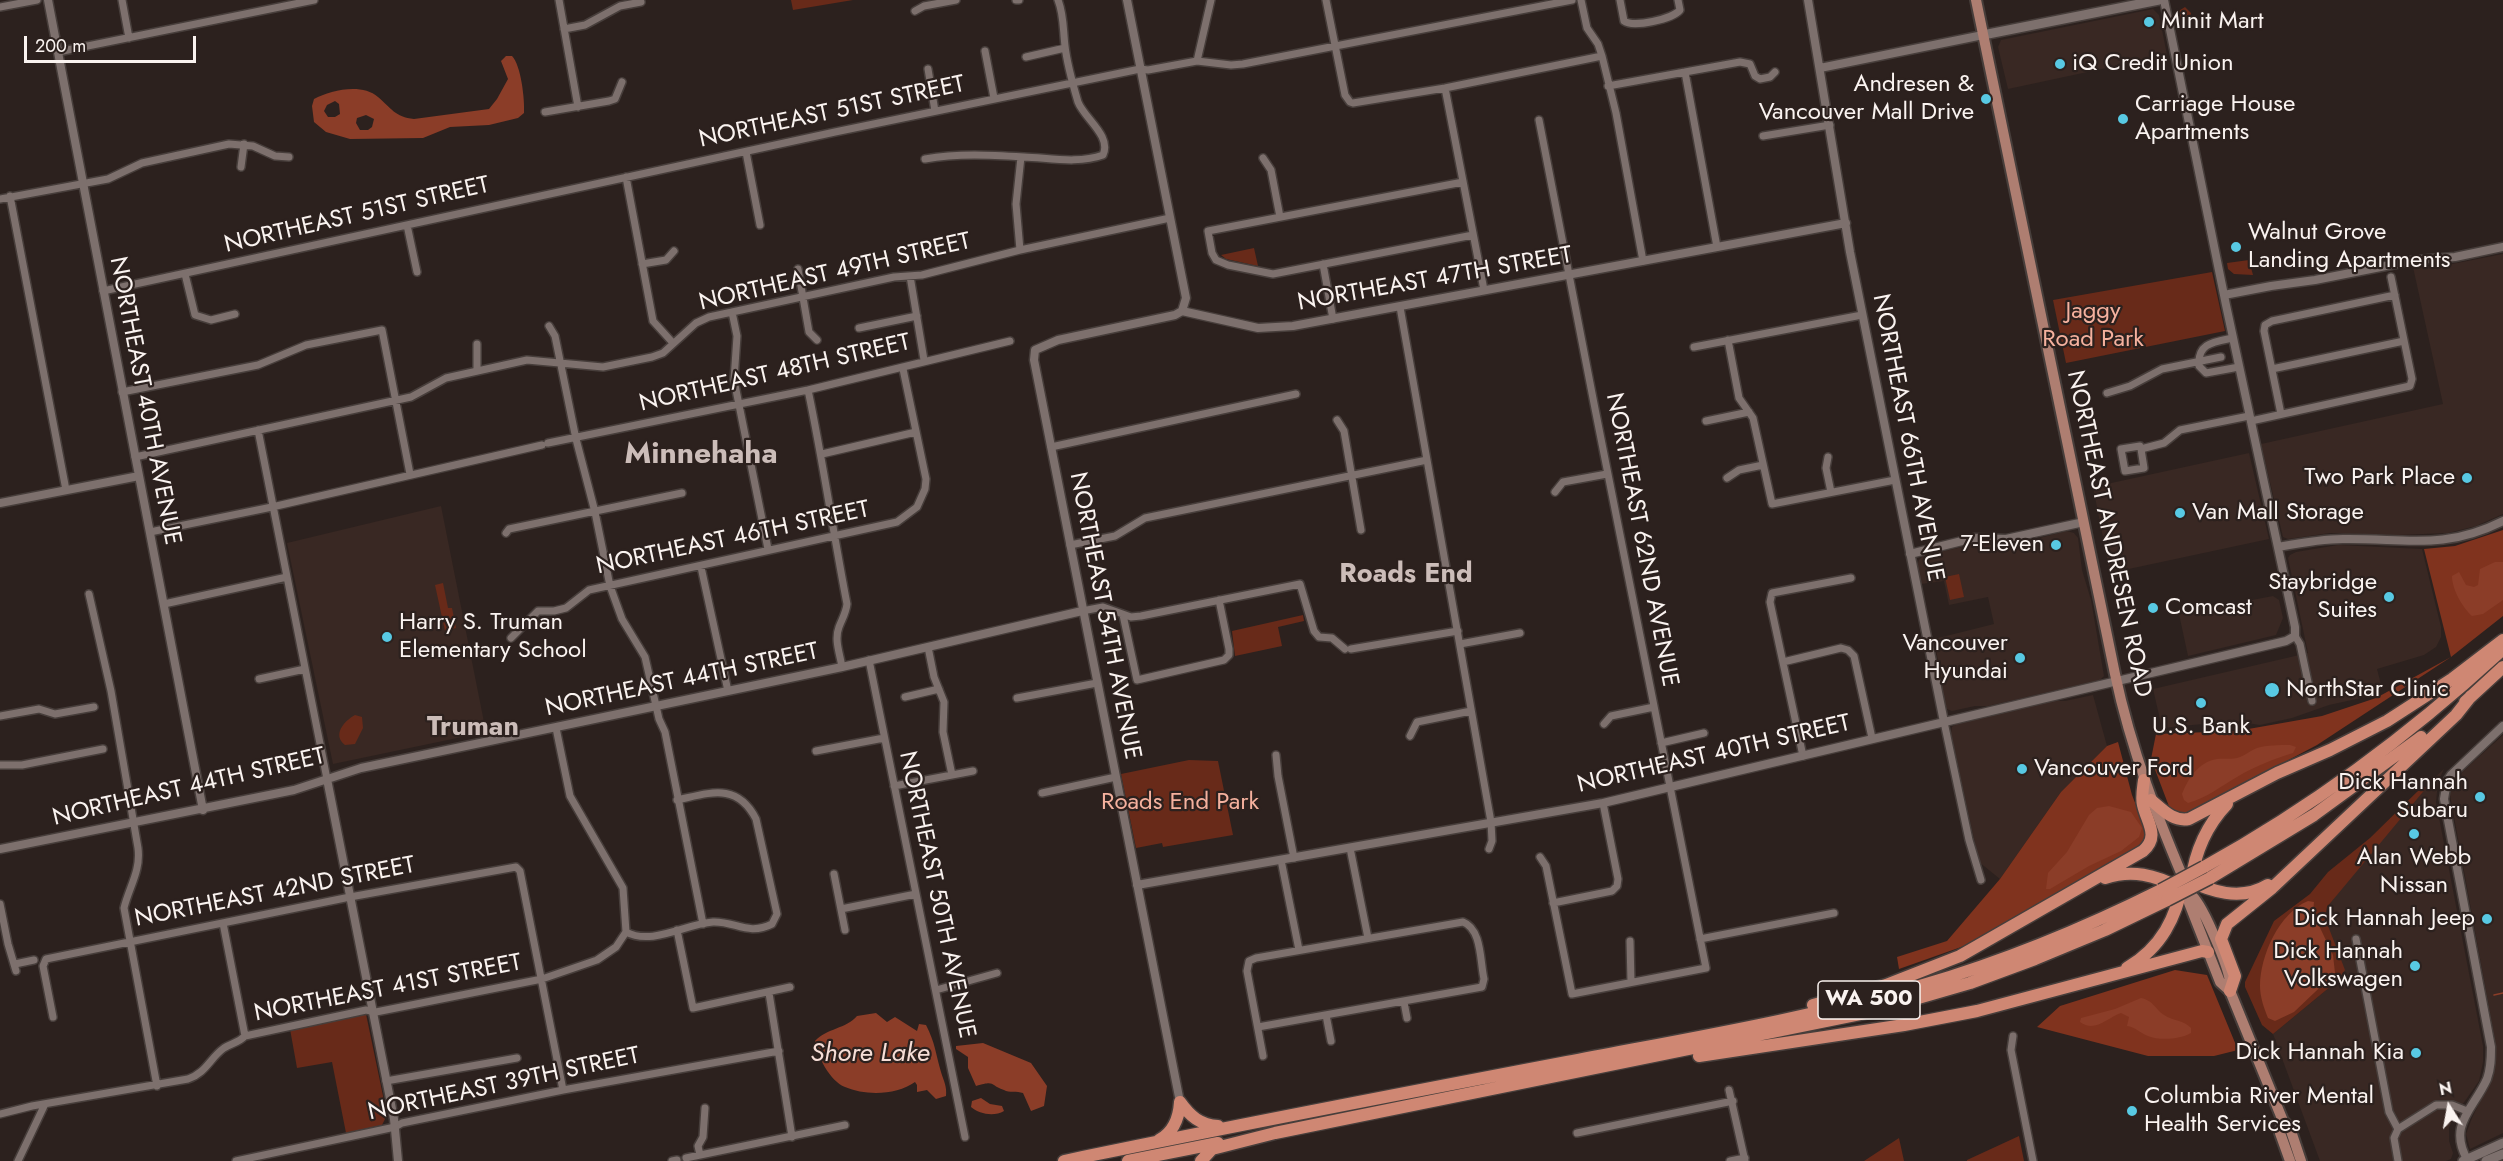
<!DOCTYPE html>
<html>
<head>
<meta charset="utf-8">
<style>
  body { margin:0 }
  #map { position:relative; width:2503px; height:1161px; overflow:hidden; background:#2c211e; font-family:Jost,sans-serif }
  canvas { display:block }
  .north { position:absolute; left:2419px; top:1077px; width:60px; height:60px; -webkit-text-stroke:4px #2c211e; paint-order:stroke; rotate:349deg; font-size:16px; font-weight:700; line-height:24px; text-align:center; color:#faf3f0 }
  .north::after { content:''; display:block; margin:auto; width:21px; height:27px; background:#faf3f0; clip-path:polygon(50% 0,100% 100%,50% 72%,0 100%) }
  .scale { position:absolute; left:24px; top:36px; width:172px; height:27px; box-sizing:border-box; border:3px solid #faf3f0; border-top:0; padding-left:8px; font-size:18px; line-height:21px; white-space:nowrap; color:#faf3f0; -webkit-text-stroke:4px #2c211e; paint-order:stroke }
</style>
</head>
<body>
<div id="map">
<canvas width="2503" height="1161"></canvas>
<div class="north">N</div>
<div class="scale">200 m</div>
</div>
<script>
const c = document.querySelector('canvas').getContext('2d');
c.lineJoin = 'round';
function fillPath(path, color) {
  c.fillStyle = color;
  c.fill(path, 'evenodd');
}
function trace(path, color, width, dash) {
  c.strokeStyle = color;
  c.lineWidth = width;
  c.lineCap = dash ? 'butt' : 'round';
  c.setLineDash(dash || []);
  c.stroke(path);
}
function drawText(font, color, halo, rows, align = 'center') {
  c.font = font + ' Jost,sans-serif';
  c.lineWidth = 4.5;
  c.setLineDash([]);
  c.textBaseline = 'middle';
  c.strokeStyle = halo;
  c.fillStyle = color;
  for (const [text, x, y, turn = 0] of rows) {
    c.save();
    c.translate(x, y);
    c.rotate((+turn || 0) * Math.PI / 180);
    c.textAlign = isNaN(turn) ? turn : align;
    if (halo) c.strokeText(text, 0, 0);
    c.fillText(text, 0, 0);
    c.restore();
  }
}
const built = new Path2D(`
  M2153,9l6,6 8,40 -159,34 -10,-42 3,-7z
  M2503,254v260l-27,12 -28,7 -50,2 -68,-2 -42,6 -5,-2 -22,-93 182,-40 -30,-137 39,-3z
  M2249,453l20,86 -159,34 -17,-86z
  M441,506l45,226 -153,32 -46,-221z
  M2067,531l7,2 4,5 4,32 9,30 13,76 -4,4 -112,26h-13l-23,5 -5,-2 -6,-19 1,-9 -8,-42 60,-15 -6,-27 -39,8 -5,-24 -23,3 -4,-18 2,-6 4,-4 52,-12 36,1z
  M2338,545l84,4 19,78v10l-5,10 -12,8 -47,14 5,19 -7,7 -46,10 -37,13 -32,7 -27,-4 -71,7 -9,-39 155,-36 -20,-95 2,-3 6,-3z
  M2273,596l6,4 4,18 -7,17 -88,21 -9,-42z
  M2093,695l14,51 -46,46 -61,87 -21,-17 -28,-129 1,-6 4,-3 95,-23h14z
  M2503,735v398l-33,16 -4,-15 6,-16 20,-41 4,-32 -46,-250 3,-12 7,-9z
  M2444,769l-6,13 -2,20 47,244v16l-4,19 -26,37 -4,10v13l4,12 -2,6 -5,2h-126l-47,-127 63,-52 -6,-46 -5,-18 2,-11 31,-40 76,-89z`);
const green = new Path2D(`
  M791,0h62l-60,10z
  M2185,7l6,6 -1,10 -10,2 -3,-13z
  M1254,248l4,18 -32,-7 -5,-4z
  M2249,260l4,15 -19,-1 -6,-5 -1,-6z
  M2212,272l13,59 -159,32 -13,-63z
  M1959,574l5,23 -14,3 -5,-23z
  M443,583l5,25h4l4,20 -11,3 -10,-46z
  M1303,615l1,6 -26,6 4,19 -47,10 -3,-25z
  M355,715l7,2 1,11 -8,16 -10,1c-13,-10 -1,-24 10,-30z
  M1189,760l29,1 15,74 -70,12 -1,-4 -26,5 -15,-74z
  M2422,787h5l-100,120 -2,11 20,52 -9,12 -63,52 -11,-9 -17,-38v-5l29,-61 36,-27 18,-22 42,-34z
  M366,1014l21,101 -5,10 -36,8 -14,-71 -35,6 -7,-39z
  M2019,1136l5,25h-57v-1z
  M1899,1138l5,23h-40z`);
const forest = new Path2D(`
  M2503,530v86l-52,41 -134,88 -135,71 -12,-7 -19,-50 5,-25 81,-3 85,-15 54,-18 75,-41 -27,-108 31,-3z
  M2118,742l14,53 13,33 -1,12 -11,11 -169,95 -65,23 -2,-12 50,-16 53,-62 61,-87 46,-46z
  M2175,970l32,5 31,75 -24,6h-66l-111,-29 23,-21z`);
const water = new Path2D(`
  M506,56h6c9,9 13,44 12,57l-6,5 -29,7 -39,2 -27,11 -73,1 -24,-7 -12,-10 -2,-16 2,-7c17,-9 48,-16 64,-2 13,11 17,20 36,22l75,-10 8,-10 11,-20 -7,-18zM335,101l4,3 1,10 -5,3h-7l-4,-6 3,-6zM366,115l8,4 -2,8 -4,3h-8l-4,-7 1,-5z
  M2495,562h8v38l-20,14 -11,2c-10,-9 -20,-27 -20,-40l7,-4 7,13 8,2 4,-2 2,-16z
  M2290,745l6,2 -3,6c-19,6 -38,13 -56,24 -16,9 -30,21 -49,26l-4,-3 -2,-6c6,-15 16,-32 35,-35 8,-1 15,1 23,-2 6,-2 11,-7 17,-9 10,-3 22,-3 33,-3z
  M2109,806l22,6 11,16 -3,9 -18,14 -32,15 -39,23h-4l2,-16 19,-21 22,-37 8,-7z
  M2308,901l6,1 -1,11 20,42 2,18 -41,39 -19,9 -7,-3c-4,-10 -8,-21 -8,-32 0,-30 19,-73 48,-85z
  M2141,998c13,3 14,11 23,17 9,6 20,5 27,13v5c-10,6 -31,8 -43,3 -8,-3 -13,-9 -21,-10l2,-9 -8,-4c-14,5 -26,20 -41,9l1,-4 34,-9z
  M876,1013l11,9 8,-5 22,14 2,-7 7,1c9,17 10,30 15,47 3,10 6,14 5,24l-10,3 -9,-9 -10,2v-7l-2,-3c-18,13 -49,14 -70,5 -15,-6 -28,-31 -30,-46 12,-13 31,-12 42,-25z
  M983,1043l48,20 16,23 -3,20 -13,5 -8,-18c-6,-2 -14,0 -19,-3 -15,-5 -8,-10 -28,-4l-8,-18v-11l-12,-8v-3z
  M981,1098l9,6 12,2 2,5c-10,6 -25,3 -33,-4l1,-6z`);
const stream = new Path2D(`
  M2494,995l9,-2`);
const minor = new Path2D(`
  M122,0l7,38
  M559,0l19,107
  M1016,0h3
  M1326,0l19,95 5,7 3,1 92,-15 157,-32
  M1581,0l6,28 11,16 4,12 14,57 27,148
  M1620,0l4,21c9,7 49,-2 56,-11l-2,-10
  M0,7l37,-7
  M915,11l9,-5 32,-6
  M564,29l21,-4 35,-19 21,-4
  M985,51l9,47
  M58,52l256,-52
  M1026,57l39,-9
  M1197,61l14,-61
  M928,69l7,42
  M1685,72l32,175
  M1608,86l132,-24 10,2 5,12 5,3 10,-2 5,-5
  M1445,88l39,202
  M545,112l64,-11 6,-2 7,-17
  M1539,120c54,283 111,565 167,848l-134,26 -26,-128 -6,-9
  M1763,136l67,-11
  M746,152l14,73
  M1263,158l8,12 9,47
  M925,159c33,-6 66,-4 99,-2 26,1 54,7 79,-2 9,-19 -19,-37 -25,-53 -5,-17 -11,-38 -13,-56 -2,-16 -1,-31 -7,-46
  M241,167l3,-23
  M626,177l27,144 20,22
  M1463,182l-255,49 4,22 4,7 12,5 45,9 200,-39
  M10,196l56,294
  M0,199l108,-20 34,-16 87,-19 24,2 22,10 14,1
  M407,225l10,47
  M1020,250l-4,-46 5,-47
  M642,264l24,-4 8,-9
  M1323,264l10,55
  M798,269l11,63 8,8
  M185,274l10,41 16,5 24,-6
  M910,276l14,84
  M103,291l732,-159 305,-63 8,1 49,-9 34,4 12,-1 329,-64
  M1400,307l91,515 1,19 -3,8
  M732,312l5,24 -3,44 34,169
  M549,326l6,10 21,103 19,73 15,74 12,33 23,38 14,62 6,13 38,192
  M859,328l58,-12
  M2233,338c-19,4 -36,5 -34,28l7,7 33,-6
  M1728,340l11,58 14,20 19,86 123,-24
  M1694,347l168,-32
  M2272,369l132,-28
  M477,370v-26
  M808,390c15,71 25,142 39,214 -1,9 -5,15 -8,23 -5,13 1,27 3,40
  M122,392l136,-27 48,-20 76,-15 28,144
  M2107,393l23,-7 32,-17 59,-12
  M2281,414l-17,-83 1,-6 7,-4 123,-26
  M1337,420l7,11 17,99
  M1706,421l43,-9
  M2251,421l159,-35 2,-7 -21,-102
  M258,430l69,349
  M548,443l260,-53 202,-49
  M1051,447l245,-53
  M2141,449l-1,-3 -19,3 4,22 19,-3 -3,-19 23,-6 16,-13 69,-14
  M822,454l94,-22
  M135,457l276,-60 35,-19 81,-18 76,7 49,-10 11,-4 33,-30 13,-6 185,-40 28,-2 98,-25 150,-32
  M1828,457l-2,11 5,24
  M1727,478l12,-8 24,-5
  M1555,492l8,-10 44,-8
  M150,532l122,-25 270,-62
  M506,533l3,-4 173,-36
  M1070,545l45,-9 30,-18 282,-58
  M701,567l27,124
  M89,594l22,97 27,157c3,23 -9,39 -14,60l33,178
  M164,604l123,-27
  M1082,611l21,-4 28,10 10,-1 159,-32 14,47 5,6 13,1 13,11
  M1123,615l14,65 87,-20 5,-5v-6l-10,-49
  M2295,636l5,8 12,57
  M511,638l27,-27h16l12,-3 23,-18 308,-68 20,-15 8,-18 1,-10 -23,-110
  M1460,644l60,-11
  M928,647l6,30 10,25 -1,30 9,43
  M1351,649l107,-18
  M869,660l96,477
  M1783,662l58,-14 7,2 6,6 18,82
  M259,679l46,-10
  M905,697l34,-8
  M1017,698l80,-15
  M0,716l39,-7 16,5 39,-7
  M1944,722l25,118 12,40
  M1604,724l7,-8 43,-9
  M556,728l14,68 53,92 3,44
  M1410,736l7,-14 54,-11
  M1661,743l43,-10
  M816,751l68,-13
  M1276,755l2,21 16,82
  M1803,756l-33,-154 2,-9 79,-15
  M0,765h22l81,-16
  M894,786l79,-15
  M1042,793l74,-16
  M1350,848l18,90
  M1281,860l18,90
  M834,874l11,56
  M1553,903l59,-12 5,-5 1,-7 -15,-76
  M0,904l8,40 8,27
  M841,909l75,-15
  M223,923l22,113
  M677,930l16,78 97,-21
  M1700,939l134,-26
  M2356,939l33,173 9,17
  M1630,941l1,41
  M15,964l19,-4
  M936,990l61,-17
  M769,993l23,144
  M1404,1002l3,16
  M1326,1015l5,26
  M53,1017l-10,-51 3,-7 304,-62 166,-30 4,4 43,219
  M1258,1027l224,-40 2,-8c-4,-17 -2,-50 -21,-57l-207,36 -7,3 -2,10 16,85
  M2013,1036l-2,14 22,111
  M386,1081l131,-23
  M1729,1090l16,71
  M0,1114l32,-8 156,-27c18,-6 22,-21 36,-31 8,-5 14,-5 21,-12l121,-26 10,2 166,-33 55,-19 19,-13 10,-15c26,14 59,-8 87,-10 22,-1 35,14 59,2l5,-10 -21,-95c-19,-37 -46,-26 -79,-19
  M1577,1133l156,-32
  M700,1155l-2,-9 5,-9 2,-29
  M686,1158l159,-33
  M18,1161l27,-57
  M236,1161l159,-34 7,-4 161,-33 216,-39
  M672,1161l5,-1
  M1730,1161l15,-3
  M2398,1161l-4,-23 4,-9 38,-24h16l15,6`);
const tertiary = new Path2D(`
  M48,0l155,810
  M1127,0l59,298 -4,13
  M1808,0l42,252 94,470
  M1820,68l163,-33
  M2224,295l47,-9 44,-6 101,-20 39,-3 48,-10
  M0,503l139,-27
  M2278,547c22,-4 43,-8 65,-8 62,-1 100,12 160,-18
  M1910,554l64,-16 32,1 78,-17
  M327,779l67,340 4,42
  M0,849l294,-59 67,-22 481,-101 240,-56
  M1137,885l466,-82 683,-162 9,-5v-9l-69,-322 -62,-305
  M1180,1102l-146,-742 1,-10 23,-10 117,-25 7,-4 76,17 35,-2 553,-103
  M2468,1161c-21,-36 5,-51 19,-82 4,-11 4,-21 4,-32l-47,-248 3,-18 4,-6 52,-49`);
const secondary = new Path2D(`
  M1983,35l176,-35
  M2463,1161l40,-18
  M2486,1161l17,-7`);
const primary = new Path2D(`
  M1976,0l139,674c16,76 44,148 75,220 12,8 35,66 39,82 1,5 1,10 1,15l53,130 7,7 11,33
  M2190,894l-1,9 31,79 10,9
  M2283,1121l-3,12 10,28`);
const motorway = new Path2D(`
  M2465,702l38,-35
  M2151,800c12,10 22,22 38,19l88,-46 53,-23 57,-29 65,-42 51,-39
  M2204,867c109,-60 207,-133 298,-217
  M2105,878c27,-9 50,-3 75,10
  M2210,878l104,-63 107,-78
  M2191,882c4,-30 15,-56 36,-78
  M2127,968c35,-21 49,-50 57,-89 27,12 56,23 84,6
  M2230,991l5,-15 -14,-37 6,-15 45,-36 184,-173 15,-19
  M1813,1005l73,-20 74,-29 183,-105c17,-15 4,-28 0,-46 -2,-7 0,-17 1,-25
  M1699,1056l205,-31 73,-14 225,-60 6,1
  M1180,1102c10,14 20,23 38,24
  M1159,1140c15,-8 20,-22 21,-38
  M1064,1161c167,-35 335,-67 503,-99 119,-23 240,-43 356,-77 82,-24 162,-57 238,-95
  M1128,1161l90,-18
  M1201,1161l11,-12 63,-16 595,-121 100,-29 65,-24 70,-29 62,-30`);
const motorwayBridge = new Path2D(`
  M2161,890l43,-23
  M2167,900l43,-22`);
const markers = [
  [2149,22,6,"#58c9e3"],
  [2060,64,6,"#58c9e3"],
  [1986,99,6,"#58c9e3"],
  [2123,119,6,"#58c9e3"],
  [2236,247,6,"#58c9e3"],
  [2467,478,6,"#58c9e3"],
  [2180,513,6,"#58c9e3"],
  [2056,545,6,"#58c9e3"],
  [2389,597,6,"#58c9e3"],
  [2153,608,6,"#58c9e3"],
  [387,637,6,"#58c9e3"],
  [2020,658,6,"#58c9e3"],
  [2272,690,8,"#58c9e3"],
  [2201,703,6,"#58c9e3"],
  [2022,769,6,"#58c9e3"],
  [2480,797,6,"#58c9e3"],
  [2414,834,6,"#58c9e3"],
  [2487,919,6,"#58c9e3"],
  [2415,966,6,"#58c9e3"],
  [2416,1053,6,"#58c9e3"],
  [2132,1111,6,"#58c9e3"]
];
const shields = [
  [1869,1000,102]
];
const shieldNames = [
  ["WA 500",1869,1000]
];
const poiNames = [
  ["Minit Mart",2161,22],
  ["iQ Credit Union",2072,64],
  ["Andresen &",1974,85,"right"],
  ["Vancouver Mall Drive",1974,113,"right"],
  ["Carriage House",2135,105],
  ["Apartments",2135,133],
  ["Walnut Grove",2248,233],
  ["Landing Apartments",2248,261],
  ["Two Park Place",2455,478,"right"],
  ["Van Mall Storage",2192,513],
  ["7-Eleven",2044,545,"right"],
  ["Staybridge",2377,583,"right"],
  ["Suites",2377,611,"right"],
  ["Comcast",2165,608],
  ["Harry S. Truman",399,623],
  ["Elementary School",399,651],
  ["Vancouver",2008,644,"right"],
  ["Hyundai",2008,672,"right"],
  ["NorthStar Clinic",2286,690],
  ["U.S. Bank",2201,727,"center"],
  ["Vancouver Ford",2034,769],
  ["Dick Hannah",2468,783,"right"],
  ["Subaru",2468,811,"right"],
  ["Alan Webb",2414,858,"center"],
  ["Nissan",2414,886,"center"],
  ["Dick Hannah Jeep",2475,919,"right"],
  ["Dick Hannah",2403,952,"right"],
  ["Volkswagen",2403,980,"right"],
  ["Dick Hannah Kia",2404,1053,"right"],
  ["Columbia River Mental",2144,1097],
  ["Health Services",2144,1125]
];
const streetNames = [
  ["NORTHEAST 51ST STREET",832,113,-12],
  ["NORTHEAST 51ST STREET",357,216,-13],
  ["NORTHEAST 49TH STREET",835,273,-13],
  ["NORTHEAST 47TH STREET",1435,280,-10],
  ["NORTHEAST 48TH STREET",775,374,-13],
  ["NORTHEAST 40TH AVENUE",144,401,79],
  ["NORTHEAST 66TH AVENUE",1907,438,79],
  ["NORTHEAST ANDRESEN ROAD",2108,534,78],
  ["NORTHEAST 46TH STREET",733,539,-12],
  ["NORTHEAST 62ND AVENUE",1641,540,79],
  ["NORTHEAST 54TH AVENUE",1104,616,79],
  ["NORTHEAST 44TH STREET",682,681,-12],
  ["NORTHEAST 40TH STREET",1714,755,-13],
  ["NORTHEAST 44TH STREET",189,788,-13],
  ["NORTHEAST 42ND STREET",275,893,-11],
  ["NORTHEAST 50TH AVENUE",936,895,78],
  ["NORTHEAST 41ST STREET",388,989,-11],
  ["NORTHEAST 39TH STREET",504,1085,-12]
];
const parkNames = [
  ["Jaggy",2093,312],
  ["Road Park",2093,340],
  ["Roads End Park",1180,803]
];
const waterNames = [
  ["Shore Lake",870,1055]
];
const quarterNames = [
  ["Roads End",1406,575],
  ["Truman",473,728]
];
const districtNames = [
  ["Minnehaha",701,456]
];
fillPath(built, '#392823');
fillPath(green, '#682a19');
fillPath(forest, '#80331e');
fillPath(water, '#8b3d28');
trace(stream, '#8b3d28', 1.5);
trace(minor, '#473e3b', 10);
trace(tertiary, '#473e3b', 11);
trace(secondary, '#473e3b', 12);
trace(primary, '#473e3b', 14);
trace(motorway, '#473e3b', 15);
trace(minor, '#7d706d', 7);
trace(tertiary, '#7d706d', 8);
trace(secondary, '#7d706d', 9);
trace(primary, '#ae7e71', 10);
trace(motorway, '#cf8773', 12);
trace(motorwayBridge, '#473e3b', 15, []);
trace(motorwayBridge, '#cf8773', 12);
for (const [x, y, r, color] of markers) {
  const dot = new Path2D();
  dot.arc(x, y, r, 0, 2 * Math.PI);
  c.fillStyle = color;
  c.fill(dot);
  trace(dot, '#2c211e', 2);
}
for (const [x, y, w] of shields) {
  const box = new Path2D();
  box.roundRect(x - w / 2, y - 19, w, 38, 4.5);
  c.fillStyle = '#2c211e';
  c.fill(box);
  trace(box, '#faf3f0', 1.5);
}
drawText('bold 22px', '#faf3f0', null, shieldNames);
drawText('24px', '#faf3f0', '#2c211e', poiNames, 'left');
drawText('24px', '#faf3f0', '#2c211e', streetNames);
drawText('24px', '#f5b19e', '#2c211e', parkNames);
drawText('italic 26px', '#f6ded7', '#2c211e', waterNames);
drawText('bold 27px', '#ccbdb9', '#2c211e', quarterNames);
drawText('bold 30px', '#ccbdb9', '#2c211e', districtNames);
</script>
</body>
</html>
